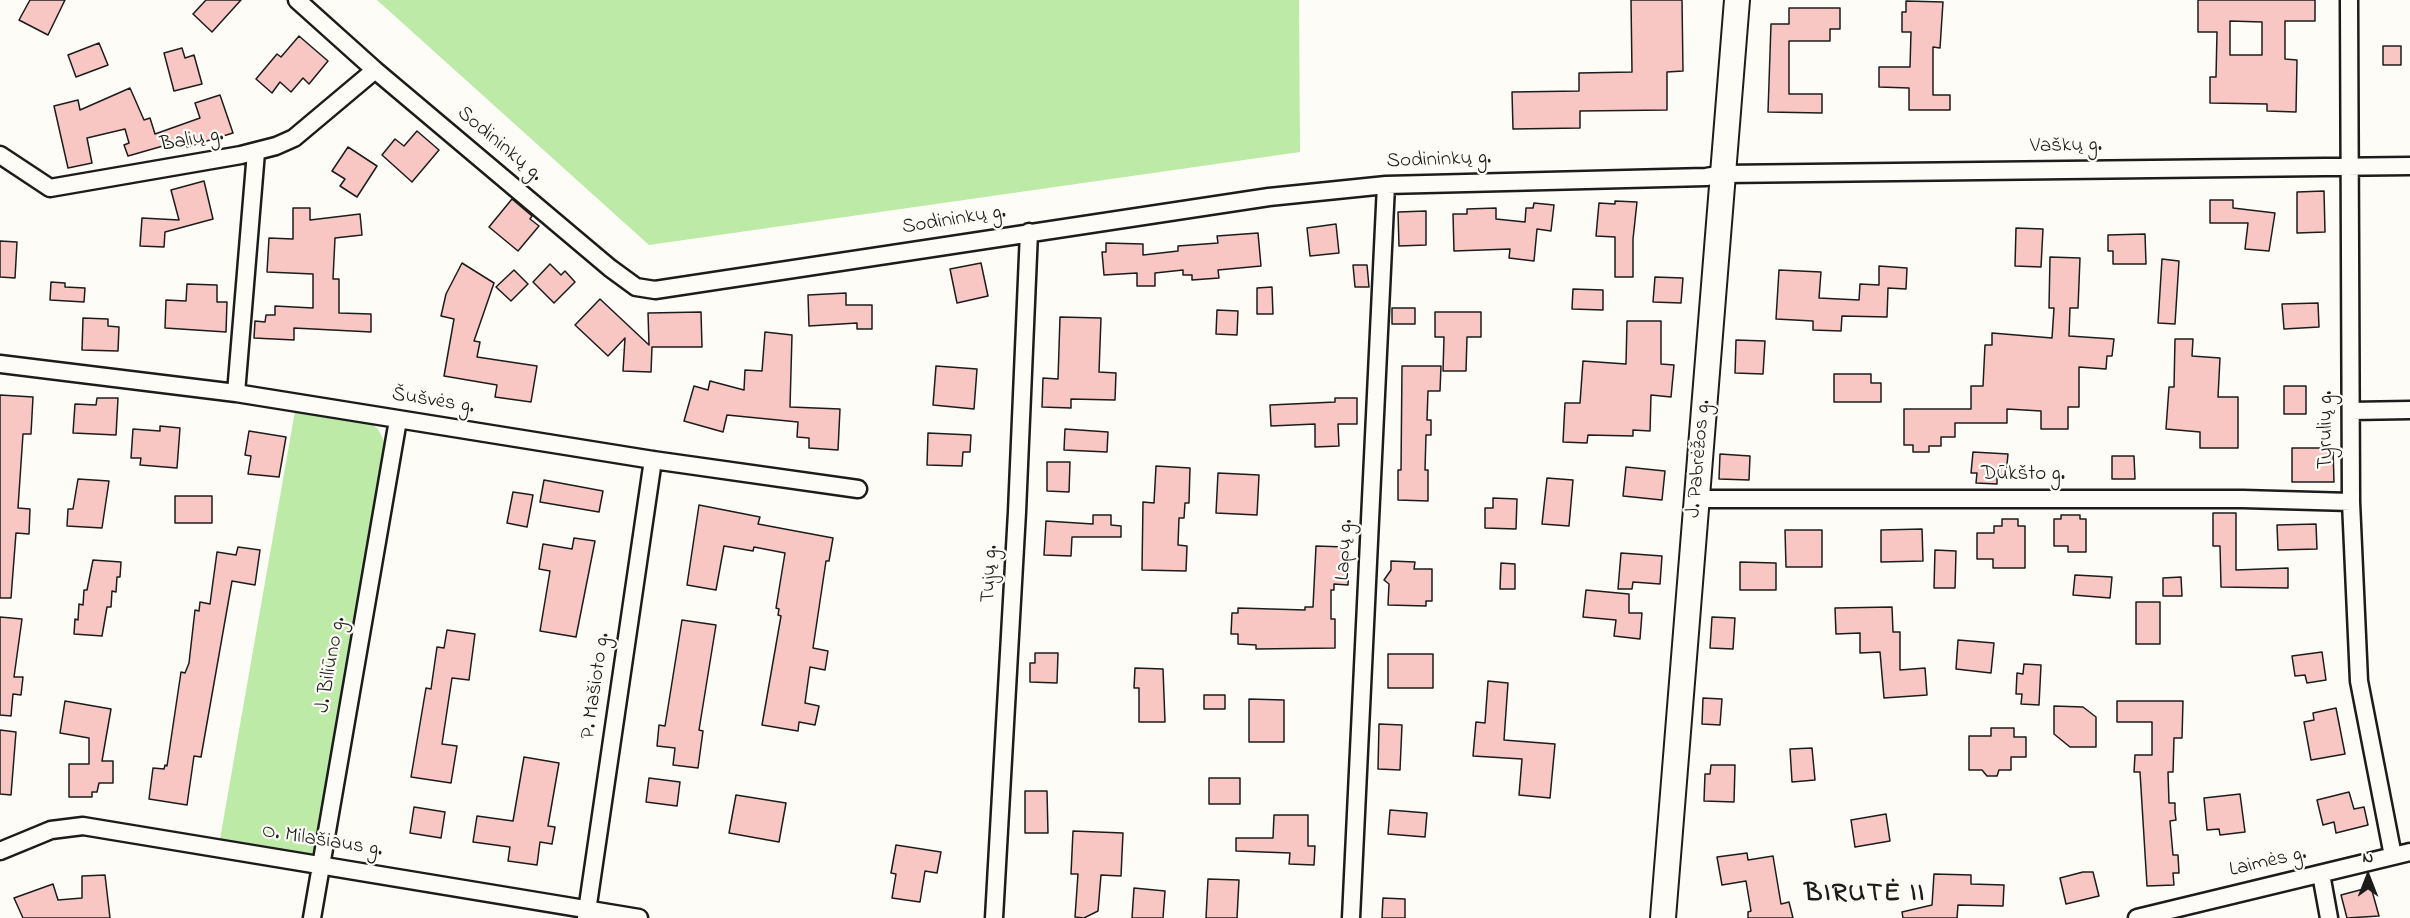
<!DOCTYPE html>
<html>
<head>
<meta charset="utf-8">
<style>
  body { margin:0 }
  #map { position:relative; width:2410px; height:918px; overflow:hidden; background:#fdfcf7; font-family:"Indie Flower",sans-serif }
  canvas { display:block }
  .north { position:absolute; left:2338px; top:846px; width:60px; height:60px; -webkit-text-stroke:4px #fdfcf7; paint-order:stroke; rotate:0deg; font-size:16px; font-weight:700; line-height:24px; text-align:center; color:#1c1c1c }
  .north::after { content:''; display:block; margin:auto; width:21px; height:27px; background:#1c1c1c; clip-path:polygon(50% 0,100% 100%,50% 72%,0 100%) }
</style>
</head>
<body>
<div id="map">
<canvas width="2410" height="918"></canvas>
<div class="north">N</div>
</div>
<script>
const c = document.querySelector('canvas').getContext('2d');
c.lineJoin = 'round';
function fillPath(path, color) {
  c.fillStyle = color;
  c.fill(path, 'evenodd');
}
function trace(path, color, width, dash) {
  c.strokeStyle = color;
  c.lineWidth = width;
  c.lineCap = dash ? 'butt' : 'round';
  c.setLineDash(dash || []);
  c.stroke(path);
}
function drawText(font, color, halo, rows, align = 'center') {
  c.font = font + ' "Indie Flower",sans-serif';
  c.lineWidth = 4.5;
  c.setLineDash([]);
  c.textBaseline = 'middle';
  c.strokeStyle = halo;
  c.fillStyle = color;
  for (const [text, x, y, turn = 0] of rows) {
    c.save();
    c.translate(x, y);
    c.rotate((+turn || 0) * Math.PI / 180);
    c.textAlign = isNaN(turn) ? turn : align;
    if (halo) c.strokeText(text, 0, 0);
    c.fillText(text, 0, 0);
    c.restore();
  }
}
const green = new Path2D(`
  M377,0h922l1,152 -651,93z
  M295,411l73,10 10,8 6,12 -65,406 -7,6 -7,1 -85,-15z`);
const building = new Path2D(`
  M30,0h35l-17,35 -29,-15z
  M206,0h35l-29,32 -19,-18z
  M1631,0h51l1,71 -16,1v38l-87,1v17l-67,1 -1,-37 67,-1v-18l53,-1z
  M2198,0h117v21h-30v38l12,1 -1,52 -29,-1v-7l-57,-1v-26h6l1,-45h-19zM2230,21l32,1v33h-32z
  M1906,1l37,1 -3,46 -7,-1v48h17v15h-41v-22l-30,-1v-20h31l1,-35h-9v-20h4z
  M1789,8h51v21h-10v12h-41v53h33v19l-54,-1 3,-88h18z
  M299,36l29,25 -19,23 -6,-6 -12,14 -11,-10 -8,11 -16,-14 21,-25 4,3z
  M99,43l9,22 -32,12 -8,-22z
  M2383,46h18v19h-18z
  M182,48l3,10 9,-3 8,29 -28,7 -10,-38z
  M130,88l14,32 6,-2 5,16 45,-16 -5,-15 25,-8 13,38 -46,14 -3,-7 -56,16 -4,-11 5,-2 -4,-14 -38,9 5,25 -24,5 -14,-62 24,-6 2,10z
  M417,131l22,19 -27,32 -30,-27 13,-16 9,7z
  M348,147l29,19 -20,31 -17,-11 5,-7 -13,-8z
  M204,181l9,38 -48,13 -1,15 -24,-1 2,-28 37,2 -8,-30z
  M2324,191l1,41 -28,1v-41z
  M512,199l20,17 -2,3 9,7 -21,25 -29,-24z
  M2210,200h23v8l42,5 -6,38 -24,-2 3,-26h-38z
  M1615,201l22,1 -4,37v38h-18v-40l-19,-1 3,-33 16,1z
  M1534,203l20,2 -3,26 -14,-2 -3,32 -25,-3 1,-9 -56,2 -1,-37h14v-5l29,-1v11l29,3 1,-14h7z
  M293,208h17v12l50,-6 2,21 -27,3 -2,41h6v34l32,1v18l-77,-4v12l-40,-2 1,-17 10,1 1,-7h9v-9l38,2v-34l-46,-2 2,-34 24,1z
  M1426,211v34l-27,1 -1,-34z
  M1336,224l3,29 -29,3 -3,-28z
  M2016,228l27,1 -2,38 -26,-1z
  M1258,233l3,33 -43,4 1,8 -27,2v-5h-9v-5l-28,3v13h-18v-13l-33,2 -2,-23h4v-9l37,1v11l35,-4v-5l40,-3 -1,-7z
  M2145,234l1,30h-33v-13h-5v-16z
  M0,241l17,1 -2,36 -15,-1z
  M2050,257l30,1 -2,50h-8l-1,28 45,3 -2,17h-5l-1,13 -27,-2v40h-11v22h-27v-18l-34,-2v14h-52v14h-14v9h-12v6h-16v-7h-9v-36h67v-23h12l2,-41h7v-12l60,5 2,-30h-5z
  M2162,259l17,2 -4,63 -17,-1z
  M462,263l32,20 -20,58 6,1 -3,15 60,9 -6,36 -36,-5 2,-12 -53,-9 10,-57 -13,-3 5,-22z
  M981,263l7,33 -31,7 -7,-34z
  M550,264l11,11 4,-4 10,11 -21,21 -21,-21z
  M1353,265h14l2,22h-14z
  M1879,266l28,2 -1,21 -18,-1 -1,29 -45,-1 -1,15 -28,-1v-9l-37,-2 3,-49 42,2 -2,26 40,2 1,-16 19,1z
  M514,270l14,14 -17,17 -15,-14z
  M1655,277l28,1 -2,25 -28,-1z
  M51,282l14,1v4l20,1 -1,14 -34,-2z
  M187,284l30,1v17h10l-1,30 -61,-4 1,-28 20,1z
  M1272,287l1,27h-16v-26z
  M1573,289l30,1v20l-31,-1z
  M846,293v12h26v24h-15v-6l-48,3 -1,-31z
  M600,299l49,46 -1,-32 53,-1 1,35h-50l-1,25 -28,-1 2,-33 -17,18 -33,-31z
  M2318,303l1,24 -35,2 -2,-25z
  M1392,308h23v16h-23z
  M1217,310l21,1 -1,24 -21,-1z
  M1435,312h46v25h-14l-1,34h-23l1,-34h-9z
  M1060,317l41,1 -2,54 17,1 -1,27 -44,-1v9l-29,-1 1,-29 15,1z
  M83,318l25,1v7l11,1 -1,24 -36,-1z
  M1627,321h34v43l13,1 -3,32 -20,-2 -1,36 -17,-1v6l-45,-1 -1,8 -24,-1 2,-39h15l3,-42 43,3z
  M765,332l27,3 -2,72 50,2 -2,41 -29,-2v-10l-12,-1 1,-15 -71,-7 -4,17 -39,-11 10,-35 14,4 2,-9 34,9 1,-20 17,1z
  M2175,339h18l-1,17 28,2 -2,39h20v51h-38v-16l-34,-3 3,-42h5z
  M1736,340l29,1 -2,33 -28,-1z
  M936,366l41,3 -3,40 -41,-4z
  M1402,366h39l-1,25h-12l-1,29h4v15h-5l-1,35h3v31l-30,-1v-30h3z
  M1834,374h37v9h10v19h-47z
  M2284,386h22v28h-22z
  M0,395l33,2 -2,37h-8l-5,74 12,1 -1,25 -13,-1 -5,65h-11z
  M97,398h21l-2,37 -43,-2 2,-29 21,1z
  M1335,398h22v26h-19l1,22 -24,1v-23l-44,2 -1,-21 65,-3z
  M160,426l20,2 -3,40 -37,-3 1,-7h-10l2,-29 27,2z
  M1065,429l43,3 -1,20 -43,-2z
  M249,431l37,6 -7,40 -31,-3 3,-18 -6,-1z
  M928,433l43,2 -1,17h-7l-1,14 -35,-1z
  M2292,448h41l1,34h-42z
  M1973,452l35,2 -2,21h-9v9l-21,-1 1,-10h-6z
  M1720,454l30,2 -1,24 -30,-1z
  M2112,456h22l1,23h-23z
  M1047,462h23l-1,30 -22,-1z
  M1156,466l34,2 -1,35h-4l-1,15h-5l-1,27 9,1 -1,25 -44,-1 1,-68 11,1z
  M1626,467l39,4 -3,29 -39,-4z
  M1218,473l41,2 -2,40 -41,-2z
  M1547,478l26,2 -4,46 -27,-2z
  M78,479l31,2 -7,47 -35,-2 1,-17h5z
  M544,480l59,11 -4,21 -59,-10z
  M513,492l20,3 -6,32 -20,-4z
  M175,496h37v27h-37z
  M1493,498l24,1 -1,30 -31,-1v-20h8z
  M699,505l61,12 -2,7 75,14 -4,23h-3l-13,87 15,3 -3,19 -15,-3 -5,36 14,3 -4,19 -16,-3 -1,9 -36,-6 19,-109 -3,-1 1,-6 -3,-1 9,-55 -31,-6 -1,4 -29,-5 -8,44 -29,-5z
  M2213,513h23v57l52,-2v20l-67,-1 -1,-41h-7z
  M1093,515h18v10l10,1v11h-49l-1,19 -27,-1 2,-34 47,3z
  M2061,515h19v4h6v33h-18v-6h-14v-27h7z
  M2002,519h16v7h7v42h-32v-9h-16v-26h17v-7h8z
  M2316,524l1,25 -39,1 -1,-25z
  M1922,529l1,32 -42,1v-32z
  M1785,530h37v37h-36z
  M574,538l21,3 -19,96 -36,-6 10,-60 -11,-2 4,-25 29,5z
  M1316,546l29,1v10l4,2 -1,26 -14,-1v6h-3v29h4v29l-79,1v-4l-18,-1v-10h-7l1,-21h6v-5l67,2v-3h8z
  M238,547l22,3 -5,35 -23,-4 -31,176 -7,-1 -7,49 -38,-6 4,-31 11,1 1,-4 2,1 14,-94 4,1 4,-10 6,-53 4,1 1,-9 10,2 7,-52 19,3z
  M1935,550l21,1 -1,37h-21z
  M1621,553l41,3 -2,28 -27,-2 -1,7h-14z
  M93,560l28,2 -1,15h-3l-1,15 -4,-1 -1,16h-4l-5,29 -28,-2 1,-15 3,1 1,-16 4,1 1,-15h3z
  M1391,561l24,1 -1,7h18v32h-6v5l-38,-1 1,-21 -5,-4 7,-10z
  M1740,562l36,1v27h-36z
  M1501,563l14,1v25h-15z
  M2075,575l37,2 -2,21 -37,-3z
  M2181,577l1,19h-19v-18z
  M1586,590l43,4v19h13l-2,26 -26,-3 2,-16 -33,-3z
  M2136,602h24v42h-24z
  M1892,607l1,25h7v38l25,-2 2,27 -43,3 -4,-46 -20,1v-20l-24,1 -1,-26z
  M0,617l22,2 -8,58h9l-2,18 -8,-1 -2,22 -11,-1z
  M1712,617l23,1 -2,31 -23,-1z
  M682,620l34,5 -17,105 4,1 -5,37 -25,-3 2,-17 -18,-2 2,-21 6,1z
  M447,630l28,4 -6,46 -17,-2 -10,66 15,2 -6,37 -40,-6 15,-89 5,1 6,-42 7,1z
  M1958,640l36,3 -3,30 -35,-4z
  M2322,652l4,28 -19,3 -2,-8 -10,1 -3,-20z
  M1035,653h23l-1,30 -27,-1v-19h5z
  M1388,654h45v34h-45z
  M2024,664l17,1 -2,40 -18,-1 1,-10h-6l1,-21 6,1z
  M1135,668l28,1 2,53h-26v-34h-5z
  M1488,681l20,2 -4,57 51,4 -5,54 -31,-3 3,-36 -49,-3 3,-34 9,1z
  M1204,695h21v14h-21z
  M1703,698l19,1 -2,26 -18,-1z
  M1249,699l35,1v42h-35z
  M65,701l46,8 -9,52h11v22h-14l-2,9h-5v5h-23v-33h20v-26l-29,-5z
  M2117,701h66l-1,37h-8l-1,34h-5l1,31h6v9l1,8 -6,1 3,34h5l1,18h-6l1,12 -27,1 -7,-114h-6l1,-17h17v-33h-35z
  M2054,706l29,1 13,10v30h-26l-16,-13z
  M2336,708l9,46 -34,6 -7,-38 10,-2 -1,-7z
  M1379,724l23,1 -2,45 -22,-1z
  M1991,728h23v9h12v20h-15v13h-12l-2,6h-10l-5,-6h-13v-34h22z
  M0,730l16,2 -5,63 -11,-1z
  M1812,748l3,32 -23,2 -2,-33z
  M524,757l35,6 -11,63 7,1 -3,17 -12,-2 -3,23 -29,-4 2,-14 -37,-5 4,-26 36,5z
  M1711,765h24l-1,37 -30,-1 1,-27h5z
  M649,778l31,4 -3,24 -31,-4z
  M1209,778h31v26h-31z
  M1025,791h22l1,42h-23z
  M2349,792l5,17 10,-2 4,18 -32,8 -2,-11 -11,3 -6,-25z
  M2240,794l5,38 -25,3 -1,-6 -12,1 -3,-32z
  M736,795l50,8 -7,39 -50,-9z
  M414,807l31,5 -4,26 -31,-5z
  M1390,810l37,3 -2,24 -37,-3z
  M1886,814l4,27 -35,6 -4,-27z
  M1274,815h34v31h7l-1,19 -25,-1 1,-11 -54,-2v-13h37z
  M1073,831l50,2 -2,43 -20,-1 -3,36 -14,7 -9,-1 3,-43h-7z
  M896,845l45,7 -4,21 -12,-2 -5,31 -28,-4 4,-24 -5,-1z
  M1747,853l1,7 25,-4 8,48 8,-2 4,16h-45v-6l3,-1 -5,-30 -24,4 -5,-28z
  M2083,872h10l6,24 -33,8 -6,-26z
  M1934,874l37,1v9l33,1 -1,21 -45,-1 -1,13h-54l-1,-6 30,-7z
  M105,875l5,43h-87l-9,-20 39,-14 5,16 24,-2v-22z
  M1208,879l31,1 -2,38h-31z
  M2371,887l8,29 -32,2 -6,-23z
  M1134,888l31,3 -2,27h-31z
  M1383,898l22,1v19h-23z`);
const street = new Path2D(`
  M297,0l78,70 235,198 26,19 19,3 614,-93 117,-12 320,-8 17,-3 687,-8
  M2349,0l2,502 8,179 34,175
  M0,155l50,33 191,-33 35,-9 18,-8 81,-68
  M0,364l236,29 417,67 205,29
  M236,393l20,-241
  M2351,411l59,-1
  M1696,499h547l108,3
  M0,851l51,-21 32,-4 556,92
  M2321,874l8,44
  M312,918l86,-498
  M586,918l67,-458
  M994,918l23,-406 12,-280
  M1351,918l35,-733
  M2137,918l273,-66`);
const secondary = new Path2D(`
  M1663,918l74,-918`);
const streetNames = [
  ["Balių g.",192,141,-10],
  ["Sodininkų g.",499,145,40],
  ["Vaškų g.",2066,147,-1],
  ["Sodininkų g.",1439,161,-2],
  ["Sodininkų g.",954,221,-9],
  ["Šušvės g.",433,402,9],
  ["Tyrulių g.",2328,430,-90],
  ["J. Pabrėžos g.",1700,459,-85],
  ["Dūkšto g.",2023,476],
  ["Lapų g.",1346,550,-87],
  ["Tujų g.",991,574,-87],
  ["J. Biliūno g.",332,665,-80],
  ["P. Mašioto g.",597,686,-82],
  ["O. Milašiaus g.",322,842,9],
  ["Laimės g.",2268,863,-13]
];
const districtNames = [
  ["BIRUTĖ II",1865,896]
];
fillPath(green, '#beeaa8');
fillPath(building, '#f8c7c4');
trace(building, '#1c1c1c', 1.5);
trace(street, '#1c1c1c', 21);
trace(secondary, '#1c1c1c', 28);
trace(street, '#fdfcf7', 16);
trace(secondary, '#fdfcf7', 24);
drawText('21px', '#1c1c1c', '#fdfcf7', streetNames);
c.letterSpacing = '1.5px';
drawText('bold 27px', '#1c1c1c', '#fdfcf7', districtNames);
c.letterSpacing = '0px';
</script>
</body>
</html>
